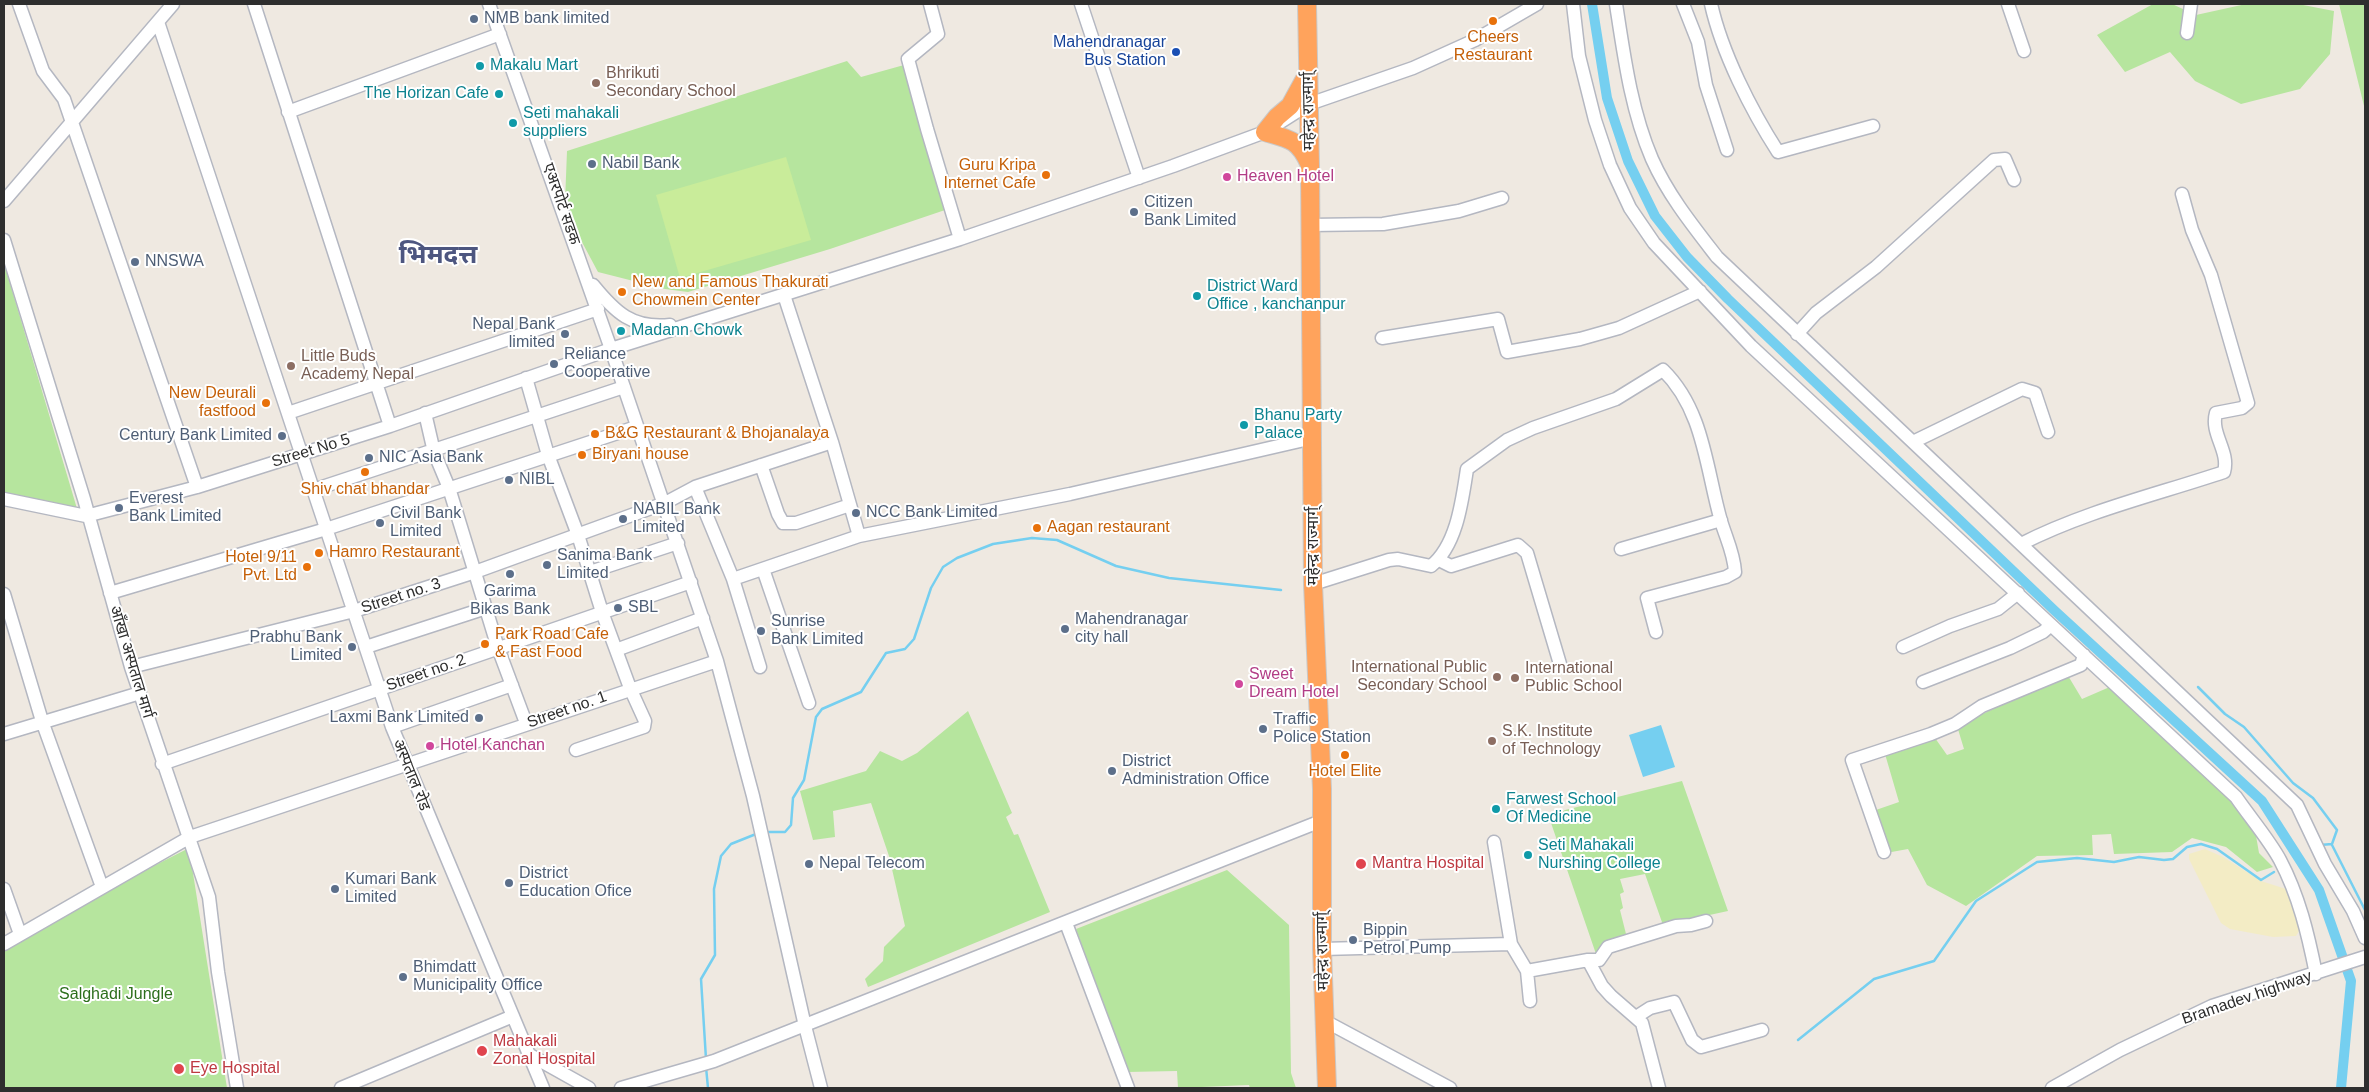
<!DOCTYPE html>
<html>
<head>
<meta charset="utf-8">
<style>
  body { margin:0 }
  #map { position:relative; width:2369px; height:1092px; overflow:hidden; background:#efe9e1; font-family:Arial,sans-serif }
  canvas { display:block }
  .frame { position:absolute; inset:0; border:5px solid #2e2e2e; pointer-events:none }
</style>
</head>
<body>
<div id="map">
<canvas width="2369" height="1092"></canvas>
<div class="frame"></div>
</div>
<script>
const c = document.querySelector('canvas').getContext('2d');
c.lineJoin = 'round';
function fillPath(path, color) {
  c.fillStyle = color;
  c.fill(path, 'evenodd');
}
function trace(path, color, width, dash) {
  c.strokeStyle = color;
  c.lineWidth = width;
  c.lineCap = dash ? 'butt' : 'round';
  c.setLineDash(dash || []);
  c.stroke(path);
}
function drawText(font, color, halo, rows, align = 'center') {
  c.font = font + ' Arial,"Noto Sans Devanagari",sans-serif';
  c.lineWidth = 4;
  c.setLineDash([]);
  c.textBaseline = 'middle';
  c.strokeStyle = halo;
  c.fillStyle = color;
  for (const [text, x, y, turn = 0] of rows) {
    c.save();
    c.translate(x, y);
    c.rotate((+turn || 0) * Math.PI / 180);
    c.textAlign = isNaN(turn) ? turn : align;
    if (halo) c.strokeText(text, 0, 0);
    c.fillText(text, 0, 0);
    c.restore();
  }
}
const green = new Path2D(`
  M2153,4h19l24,11 50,-11h52l36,7 -4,43 -30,35 -59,15 -46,-23 -25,-29 -45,20 -28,-37z
  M2339,4h26v106z
  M847,61l14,16 43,-12 44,144 -118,40 -142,43 -23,-3 -67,-17 -30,-56 -3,-14 2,-51z
  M4,263l74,249 -74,-15z
  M2067,674l15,25 30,-13 120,114 23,30 4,23 14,14 -16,5 -31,-25 -34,-9 -20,14 -58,2 -3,-20 -19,1 1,20 -56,1 -71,50 -39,-21 -19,-36 -22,4 -13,-42 26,-9 -14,-48 50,-16 12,17 17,-6 -7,-23z
  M968,711l44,102 -6,4 8,18 4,-1 32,78 -182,75 -3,-8 18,-18 1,-14 21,-21 -16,-70 -18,-53 -38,8 2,26 -22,3 -13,-49 66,-20 14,-20 22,10 15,-8z
  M1682,781l46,130 -65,14 -18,-51 -25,5 4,13 -4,2 3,14 -3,2 6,24 -30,20 -46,-134 15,-10z
  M189,848l38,240h-223v-137l128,-74z
  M1227,870l62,55 2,148 5,15h-46l-1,-3 -71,3 -1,-17 -50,1 -51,-143z`);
const sand = new Path2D(`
  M2205,849l18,8 38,24 25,8 15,39 -5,8 -23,1 -43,-8 -9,-6 -32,-64v-5z`);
const pitch = new Path2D(`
  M786,157l25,83 -131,38 -24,-83z`);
const water = new Path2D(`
  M1661,725l14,42 -32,10 -14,-42z`);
const stream = new Path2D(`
  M2198,687l27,27 19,13 49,56 20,15 24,32 -5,14 -12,1
  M769,832h16l6,-7 2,-27 11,-18 12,-63 6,-8 39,-17 25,-39 19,-4 9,-10 17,-51 12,-21 14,-9 36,-14 39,-6 25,2 59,26 53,12 112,12
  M2332,845l33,65
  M1798,1040l76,-61 60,-18 42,-60 61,-39 40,-4 37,4 25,-5 25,3 9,-1 14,-12 14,-3 16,5 44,31 13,-8
  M706,1059l-5,-80 14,-24 -1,-66 7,-33 10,-12 25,-10
  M706,1067l2,21`);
const canal = new Path2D(`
  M1592,4l15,94 21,63 27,55 32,41 41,42 327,312 207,190 57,89 32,91 -10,107`);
const minor = new Path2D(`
  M19,4l24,67 21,28 133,388
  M254,4l136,422
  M489,4l122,345 106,312 36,135 52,230 16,62
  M930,4l8,30 -30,25 19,70 33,110
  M1081,4l58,174
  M1573,4l6,52 16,64 15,45 20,43 24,35 97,103 485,451c13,19 34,44 44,63 19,36 28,74 36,114
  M1616,4c8,52 15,106 36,155 16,36 41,67 65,98l580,548 28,59 28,47 12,27
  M1683,4l15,38 8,43 21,65
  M1711,4c11,49 40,106 67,148l95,-26
  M2008,4l16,47
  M158,22l234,705 151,361
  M2187,33l4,-29
  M288,112l212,-78
  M4,201l169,-197
  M1310,225l73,-1 76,-13 43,-13
  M4,240l80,259 47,168 78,230 9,75 19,116
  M593,285c22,27 39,44 77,40
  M784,295l48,147 27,94 211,-42 243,-56
  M1797,334l19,-21 60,-46 118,-107 11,-1 9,21
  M1382,338l116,-19 9,33 73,-13 39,-11 81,-37
  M526,378l22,77 30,80 24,77 28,76 15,33 -1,6 -6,2 -62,21
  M288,413l310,-104
  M425,413l9,39 15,36 49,160 28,75
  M1913,442l109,-53 13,4 13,39
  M761,465l17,49 5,9h13l54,-18
  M695,487l38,92 126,-43
  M313,490l311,-103
  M4,499l82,17 111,-29 193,-61 221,-77 349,-110 213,-73 92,-34 44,-28 104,-36 62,-28 62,-36
  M2021,544c65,-33 134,-49 203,-72 6,-21 -14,-38 -8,-59l26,-5 6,-5 -37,-128 -19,-45 -10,-36
  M1621,549l100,-29
  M1439,560l12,6 67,-21 9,8 33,111
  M763,569l46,134
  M590,572l88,-29
  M733,579l27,88
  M1313,584l76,-24 9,-1 33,7c26,-21 31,-65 36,-97l40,-29 26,-12 83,-29 47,-29c41,40 43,99 58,151 5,17 13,32 14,51l-9,5 -79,21 9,34
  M110,593l216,-64 310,-102
  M4,594l38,127 60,166
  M366,647l120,-39
  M1903,647l47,-21 48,-17 20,-16
  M616,650l87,-32
  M131,667l223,-56 121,-39 190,-69 30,-16 137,-45
  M1923,682l87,-34 33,-16 8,-7
  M392,727l120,-42
  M4,734l136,-41
  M162,764l529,-182
  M1494,842l17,102 16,27 3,30
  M1884,852l-32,-92 79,-26 24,-10 27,-18 99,-41 3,-10
  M4,889l16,45
  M1066,923l62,165
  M4,944l186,-107 527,-176
  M1322,949l189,-5
  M1588,960h11l9,-13 68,-21 15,-1 15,-4
  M1527,971l61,-11 14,26 9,10 31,27 17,65
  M1636,1017l14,-9 24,-6 18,38 9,7 61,-17
  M1325,1021l125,67
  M530,1055l59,33
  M341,1088l172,-72
  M621,1088l93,-27 607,-240
  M2052,1088l68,-38 92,-44 153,-49`);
const highway = new Path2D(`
  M1307,4l3,162 3,418 9,205v160l5,139
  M1307,75l-17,31 -13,11 -12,15c24,7 33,7 44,31`);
const markers = [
  [474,19,5,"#5c6f8a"],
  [1493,21,5,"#e8710a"],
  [1176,52,5,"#1a4fb4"],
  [480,66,5,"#0f9aa8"],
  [596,83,5,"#8d6e63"],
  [499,94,5,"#0f9aa8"],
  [513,123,5,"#0f9aa8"],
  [592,164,5,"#5c6f8a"],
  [1046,175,5,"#e8710a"],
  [1227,177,5,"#d1479c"],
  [1134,212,5,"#5c6f8a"],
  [135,262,5,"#5c6f8a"],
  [622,292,5,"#e8710a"],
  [1197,296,5,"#0f9aa8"],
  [621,331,5,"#0f9aa8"],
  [565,334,5,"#5c6f8a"],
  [554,364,5,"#5c6f8a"],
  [291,366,5,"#8d6e63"],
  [266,403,5,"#e8710a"],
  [1244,425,5,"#0f9aa8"],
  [595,434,5,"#e8710a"],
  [282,436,5,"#5c6f8a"],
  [582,455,5,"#e8710a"],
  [369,458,5,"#5c6f8a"],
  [365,472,5,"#e8710a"],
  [509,480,5,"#5c6f8a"],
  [119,508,5,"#5c6f8a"],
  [856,513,5,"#5c6f8a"],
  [623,519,5,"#5c6f8a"],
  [380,523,5,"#5c6f8a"],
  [1037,528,5,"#e8710a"],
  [319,553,5,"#e8710a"],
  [547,565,5,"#5c6f8a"],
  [307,567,5,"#e8710a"],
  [510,574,5,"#5c6f8a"],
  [618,608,5,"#5c6f8a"],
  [1065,629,5,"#5c6f8a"],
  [761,631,5,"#5c6f8a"],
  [485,644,5,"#e8710a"],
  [352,647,5,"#5c6f8a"],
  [1497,677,5,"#8d6e63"],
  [1515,678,5,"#8d6e63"],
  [1239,684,5,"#d1479c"],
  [479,718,5,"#5c6f8a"],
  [1263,729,5,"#5c6f8a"],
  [1492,741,5,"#8d6e63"],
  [430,746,5,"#d1479c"],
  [1345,755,5,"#e8710a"],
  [1112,771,5,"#5c6f8a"],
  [1496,809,5,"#0f9aa8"],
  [1528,855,5,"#0f9aa8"],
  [809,864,5,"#5c6f8a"],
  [1361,864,6,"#e0444e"],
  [509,883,5,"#5c6f8a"],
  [335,889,5,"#5c6f8a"],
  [1353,940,5,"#5c6f8a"],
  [403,977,5,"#5c6f8a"],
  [482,1051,6,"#e0444e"],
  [179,1069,6,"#e0444e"]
];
const serviceNames = [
  ["NMB bank limited",484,19],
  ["Nabil Bank",602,164],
  ["Citizen",1144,203],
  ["Bank Limited",1144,221],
  ["NNSWA",145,262],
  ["Nepal Bank",555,325,"right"],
  ["limited",555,343,"right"],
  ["Reliance",564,355],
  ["Cooperative",564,373],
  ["Century Bank Limited",272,436,"right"],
  ["NIC Asia Bank",379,458],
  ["NIBL",519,480],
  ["Everest",129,499],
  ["Bank Limited",129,517],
  ["NABIL Bank",633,510],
  ["Limited",633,528],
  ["NCC Bank Limited",866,513],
  ["Civil Bank",390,514],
  ["Limited",390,532],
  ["Sanima Bank",557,556],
  ["Limited",557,574],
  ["Garima",510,592,"center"],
  ["Bikas Bank",510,610,"center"],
  ["SBL",628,608],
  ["Mahendranagar",1075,620],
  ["city hall",1075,638],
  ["Sunrise",771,622],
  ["Bank Limited",771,640],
  ["Prabhu Bank",342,638,"right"],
  ["Limited",342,656,"right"],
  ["Laxmi Bank Limited",469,718,"right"],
  ["Traffic",1273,720],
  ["Police Station",1273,738],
  ["District",1122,762],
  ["Administration Office",1122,780],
  ["Nepal Telecom",819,864],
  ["District",519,874],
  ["Education Ofice",519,892],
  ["Kumari Bank",345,880],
  ["Limited",345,898],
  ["Bippin",1363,931],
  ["Petrol Pump",1363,949],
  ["Bhimdatt",413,968],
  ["Municipality Office",413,986]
];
const foodNames = [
  ["Cheers",1493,38,"center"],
  ["Restaurant",1493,56,"center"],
  ["Guru Kripa",1036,166,"right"],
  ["Internet Cafe",1036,184,"right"],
  ["New and Famous Thakurati",632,283],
  ["Chowmein Center",632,301],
  ["New Deurali",256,394,"right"],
  ["fastfood",256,412,"right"],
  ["B&G Restaurant & Bhojanalaya",605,434],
  ["Biryani house",592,455],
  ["Shiv chat bhandar",365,490,"center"],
  ["Aagan restaurant",1047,528],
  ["Hamro Restaurant",329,553],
  ["Hotel 9/11",297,558,"right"],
  ["Pvt. Ltd",297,576,"right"],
  ["Park Road Cafe",495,635],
  ["& Fast Food",495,653],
  ["Hotel Elite",1345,772,"center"]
];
const transitNames = [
  ["Mahendranagar",1166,43],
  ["Bus Station",1166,61]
];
const cultureNames = [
  ["Makalu Mart",490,66],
  ["The Horizan Cafe",489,94,"right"],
  ["Seti mahakali",523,114],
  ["suppliers",523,132],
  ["District Ward",1207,287],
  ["Office , kanchanpur",1207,305],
  ["Madann Chowk",631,331],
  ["Bhanu Party",1254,416],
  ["Palace",1254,434],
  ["Farwest School",1506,800],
  ["Of Medicine",1506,818],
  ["Seti Mahakali",1538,846],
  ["Nurshing College",1538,864]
];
const educationNames = [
  ["Bhrikuti",606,74],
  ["Secondary School",606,92],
  ["Little Buds",301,357],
  ["Academy Nepal",301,375],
  ["International Public",1487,668,"right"],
  ["Secondary School",1487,686,"right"],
  ["International",1525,669],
  ["Public School",1525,687],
  ["S.K. Institute",1502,732],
  ["of Technology",1502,750]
];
const streetNames = [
  ["महेन्द्र राज्मार्ग्",1309,111,-91],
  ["एअरपोर्ट सडक",561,204,71],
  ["Street No 5",311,451,-17],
  ["महेन्द्र राज्मार्ग्",1314,546,-90],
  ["Street no. 3",401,596,-18],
  ["आँखा अस्पताल मार्ग",131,662,73],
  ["Street no. 2",426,673,-19],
  ["Street no. 1",567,710,-19],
  ["अस्पताल रोड",411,775,68],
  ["महेन्द्र राज्मार्ग्",1323,951,-91],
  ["Bramadev highway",2247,998,-19]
];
const hotelNames = [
  ["Heaven Hotel",1237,177],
  ["Sweet",1249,675],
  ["Dream Hotel",1249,693],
  ["Hotel Kanchan",440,746]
];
const healthNames = [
  ["Mantra Hospital",1372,864],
  ["Mahakali",493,1042],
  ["Zonal Hospital",493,1060],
  ["Eye Hospital",190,1069]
];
const parkNames = [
  ["Salghadi Jungle",116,995]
];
const townNames = [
  ["भिमदत्त",438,256]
];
fillPath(green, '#b6e59e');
fillPath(sand, '#f3ecc5');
fillPath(pitch, '#c9ec9a');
fillPath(water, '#75cff0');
trace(stream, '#75cff0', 2.5);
trace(canal, '#75cff0', 10);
trace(minor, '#b4b7c1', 15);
trace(highway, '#c9c9c9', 20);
trace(minor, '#fff', 12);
trace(highway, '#ffa35c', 18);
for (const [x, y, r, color] of markers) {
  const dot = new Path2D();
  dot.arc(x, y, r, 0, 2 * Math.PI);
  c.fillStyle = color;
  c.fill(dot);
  trace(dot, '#fff', 2);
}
drawText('16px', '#4e5e75', '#fff', serviceNames, 'left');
drawText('16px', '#c56008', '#fff', foodNames, 'left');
drawText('16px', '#164399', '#fff', transitNames, 'right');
drawText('16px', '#0d838f', '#fff', cultureNames, 'left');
drawText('16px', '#785e54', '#fff', educationNames, 'left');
drawText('16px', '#2e2e2e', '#fff', streetNames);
drawText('16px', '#b23c85', '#fff', hotelNames, 'left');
drawText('16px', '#be3a42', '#fff', healthNames, 'left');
drawText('16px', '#2c6e1b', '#fff', parkNames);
drawText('bold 26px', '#4d5680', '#fff', townNames);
</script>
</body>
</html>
